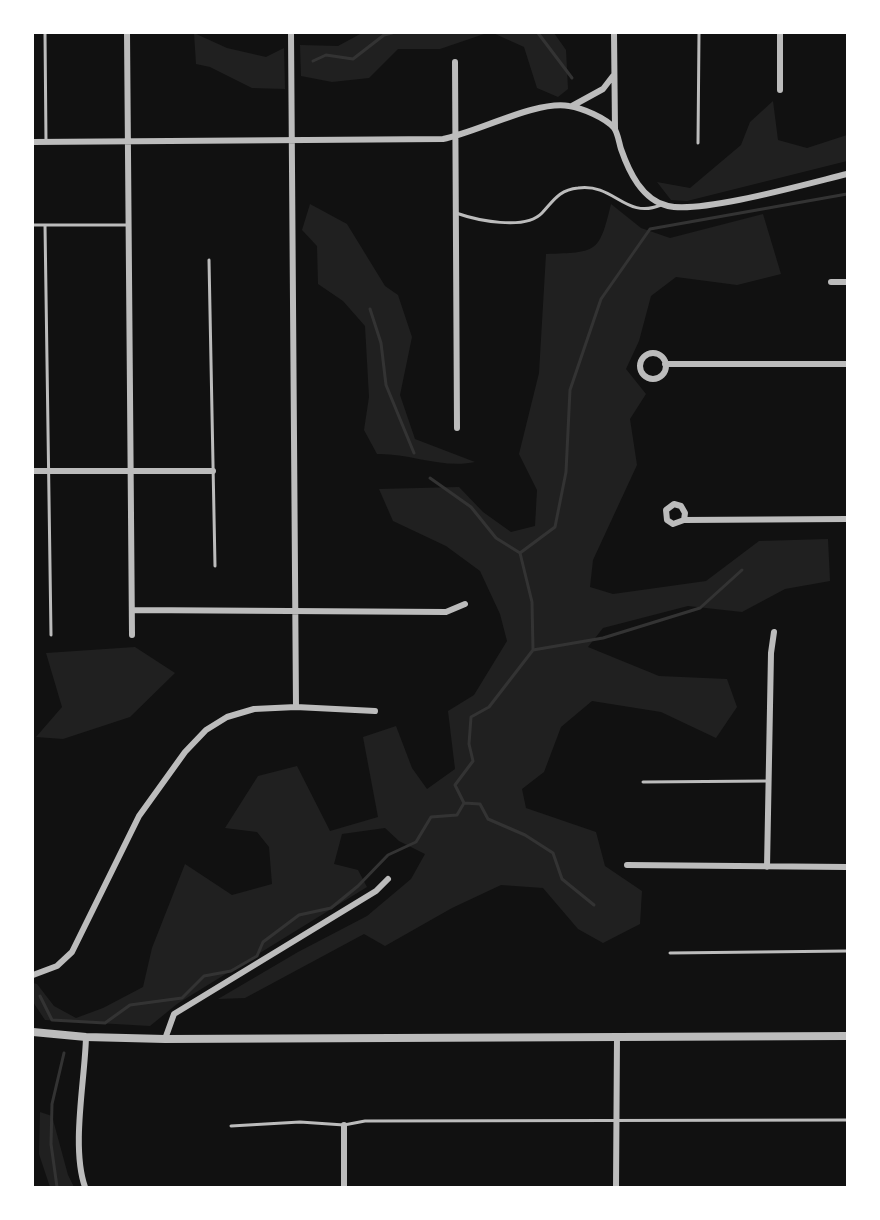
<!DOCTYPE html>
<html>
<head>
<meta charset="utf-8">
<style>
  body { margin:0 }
  #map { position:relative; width:880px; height:1220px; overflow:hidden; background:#111; font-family:Manrope,sans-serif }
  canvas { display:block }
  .frame { position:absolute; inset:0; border:34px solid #fff; pointer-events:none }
</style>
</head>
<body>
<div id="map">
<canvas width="880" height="1220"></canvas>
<div class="frame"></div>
</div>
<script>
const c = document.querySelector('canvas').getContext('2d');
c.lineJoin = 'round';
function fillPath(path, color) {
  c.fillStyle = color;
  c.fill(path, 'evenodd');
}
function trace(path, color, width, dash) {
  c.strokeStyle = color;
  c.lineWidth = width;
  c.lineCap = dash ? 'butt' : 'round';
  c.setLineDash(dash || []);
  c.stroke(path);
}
const green = new Path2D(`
  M194,33l33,15 39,9 18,-9 1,41 -33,-1 -42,-21 -14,-3z
  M362,33h125l-47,16h-42l-29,29 -37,4 -31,-6 -1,-31 38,1z
  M493,33h61l12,17 2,39 -10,8 -21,-9 -13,-41z
  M773,101l5,39 29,8 40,-13v26l-160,40 -16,-1 -14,-18 33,6 51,-43 9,-23z
  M310,204l37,20 38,62 13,9 14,42 -12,58 15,44 60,23c-32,7 -66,-9 -98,-8l-13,-24 5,-33 -4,-71 -22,-25 -25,-17 -1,-38 -15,-16z
  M611,204l30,24 29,10 93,-24 18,60 -44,11 -61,-8 -25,19 -12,45 -13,28 20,25 -16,25 7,46 -44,95 -3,27 23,7 93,-13 53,-40 69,-2 2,42 -45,8 -43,23 -54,-6 -85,22 -15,19 71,29 68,3 10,28 -21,31 -55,-26 -69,-11 -31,26 -17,45 -22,17 4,19 70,24 9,34 37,25 -2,33 -37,19 -25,-14 -35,-41 -42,-3 -49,23 -67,38 -21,-12 -119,64 -27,1 80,-47 69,-36 44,-37 14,-25 -26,-13 -14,-13 -43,6 -8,30 24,6 9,17 -190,117 -27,22 -105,-6 -12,-18v-19l4,1 17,22 22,12 27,-10 40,-21 9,-39 33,-84 47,31 40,-11 -3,-37 -12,-15 -32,-4 33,-52 39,-10 33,65 48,-14 -15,-80 33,-11 16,42 15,21 28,-20 -7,-58 26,-16 33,-54 -7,-27 -20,-43 -34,-25 -53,-25 -14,-32 80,-2 24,25 28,20 24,-6 2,-36 -18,-36 20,-81 7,-119c51,-2 53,0 65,-50z
  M135,647l40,26 -45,44 -67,22 -27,-2 26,-30 -16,-54z
  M40,1112l12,4 16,59 6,12h-24l-11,-33z`);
const stream = new Path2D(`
  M538,33l34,45
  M313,61l13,-6 27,4 31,-24 8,-2
  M370,309l11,34 5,42 28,68
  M430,478l41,29 25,31 24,15
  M533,650l70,-12 97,-30 42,-38
  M464,803l16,1 8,15 37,16 28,18 9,26 32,26
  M40,996l12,24 53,3 25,-18 52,-7 22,-22 27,-5 26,-15 6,-14 36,-27 32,-7 27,-22 30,-31 28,-13 15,-25 26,-2 7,-12 -9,-18 18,-24 -4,-17 2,-27 18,-10 44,-57 -1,-48 -12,-49 35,-26 11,-55 4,-82 31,-91 49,-70 197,-35
  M57,1187l-6,-43 1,-40 12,-51`);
const service = new Path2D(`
  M45,33l1,109
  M698,143l1,-110
  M456,213c20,7 69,18 86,0 12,-13 17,-23 36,-25 37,-5 47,32 83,17
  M33,225h95
  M45,225l6,410
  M209,260l6,306
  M643,782l125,-1
  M670,953l177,-2
  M231,1126l69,-4 44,3 21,-4 482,-1`);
const minor = new Path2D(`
  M127,33l5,602
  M291,33l5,674
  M614,33l1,96
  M455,62l2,366
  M780,90v-57
  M572,106l31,-17 10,-13
  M33,142l410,-3c35,-7 94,-39 126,-33 13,2 37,12 45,22 4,5 5,15 7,21 8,23 21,51 47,57 33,8 142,-23 179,-32
  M831,282h16
  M640 366a13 13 0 1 1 26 0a13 13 0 1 1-26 0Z
  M665,364h182
  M33,471h180
  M684,520l1,-7 -4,-7 -7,-2 -8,6 1,10 6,4 11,-4 163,-1
  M132,610l314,2 19,-8
  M627,865l220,2
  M767,867l4,-214 3,-21
  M33,975l24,-9 15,-14 67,-136 46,-64 21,-22 21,-13 27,-8 42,-2 79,4
  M165,1039l9,-25 202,-123 12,-12
  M344,1125v62
  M85,1187c-14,-40 0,-107 1,-150
  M616,1187l1,-150`);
const tertiary = new Path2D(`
  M33,1032l53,5 79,2 682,-3`);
fillPath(green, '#202020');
trace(stream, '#333', 3);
trace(service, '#bcbcbc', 3);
trace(minor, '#bcbcbc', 6);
trace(tertiary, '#bcbcbc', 8);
</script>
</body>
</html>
